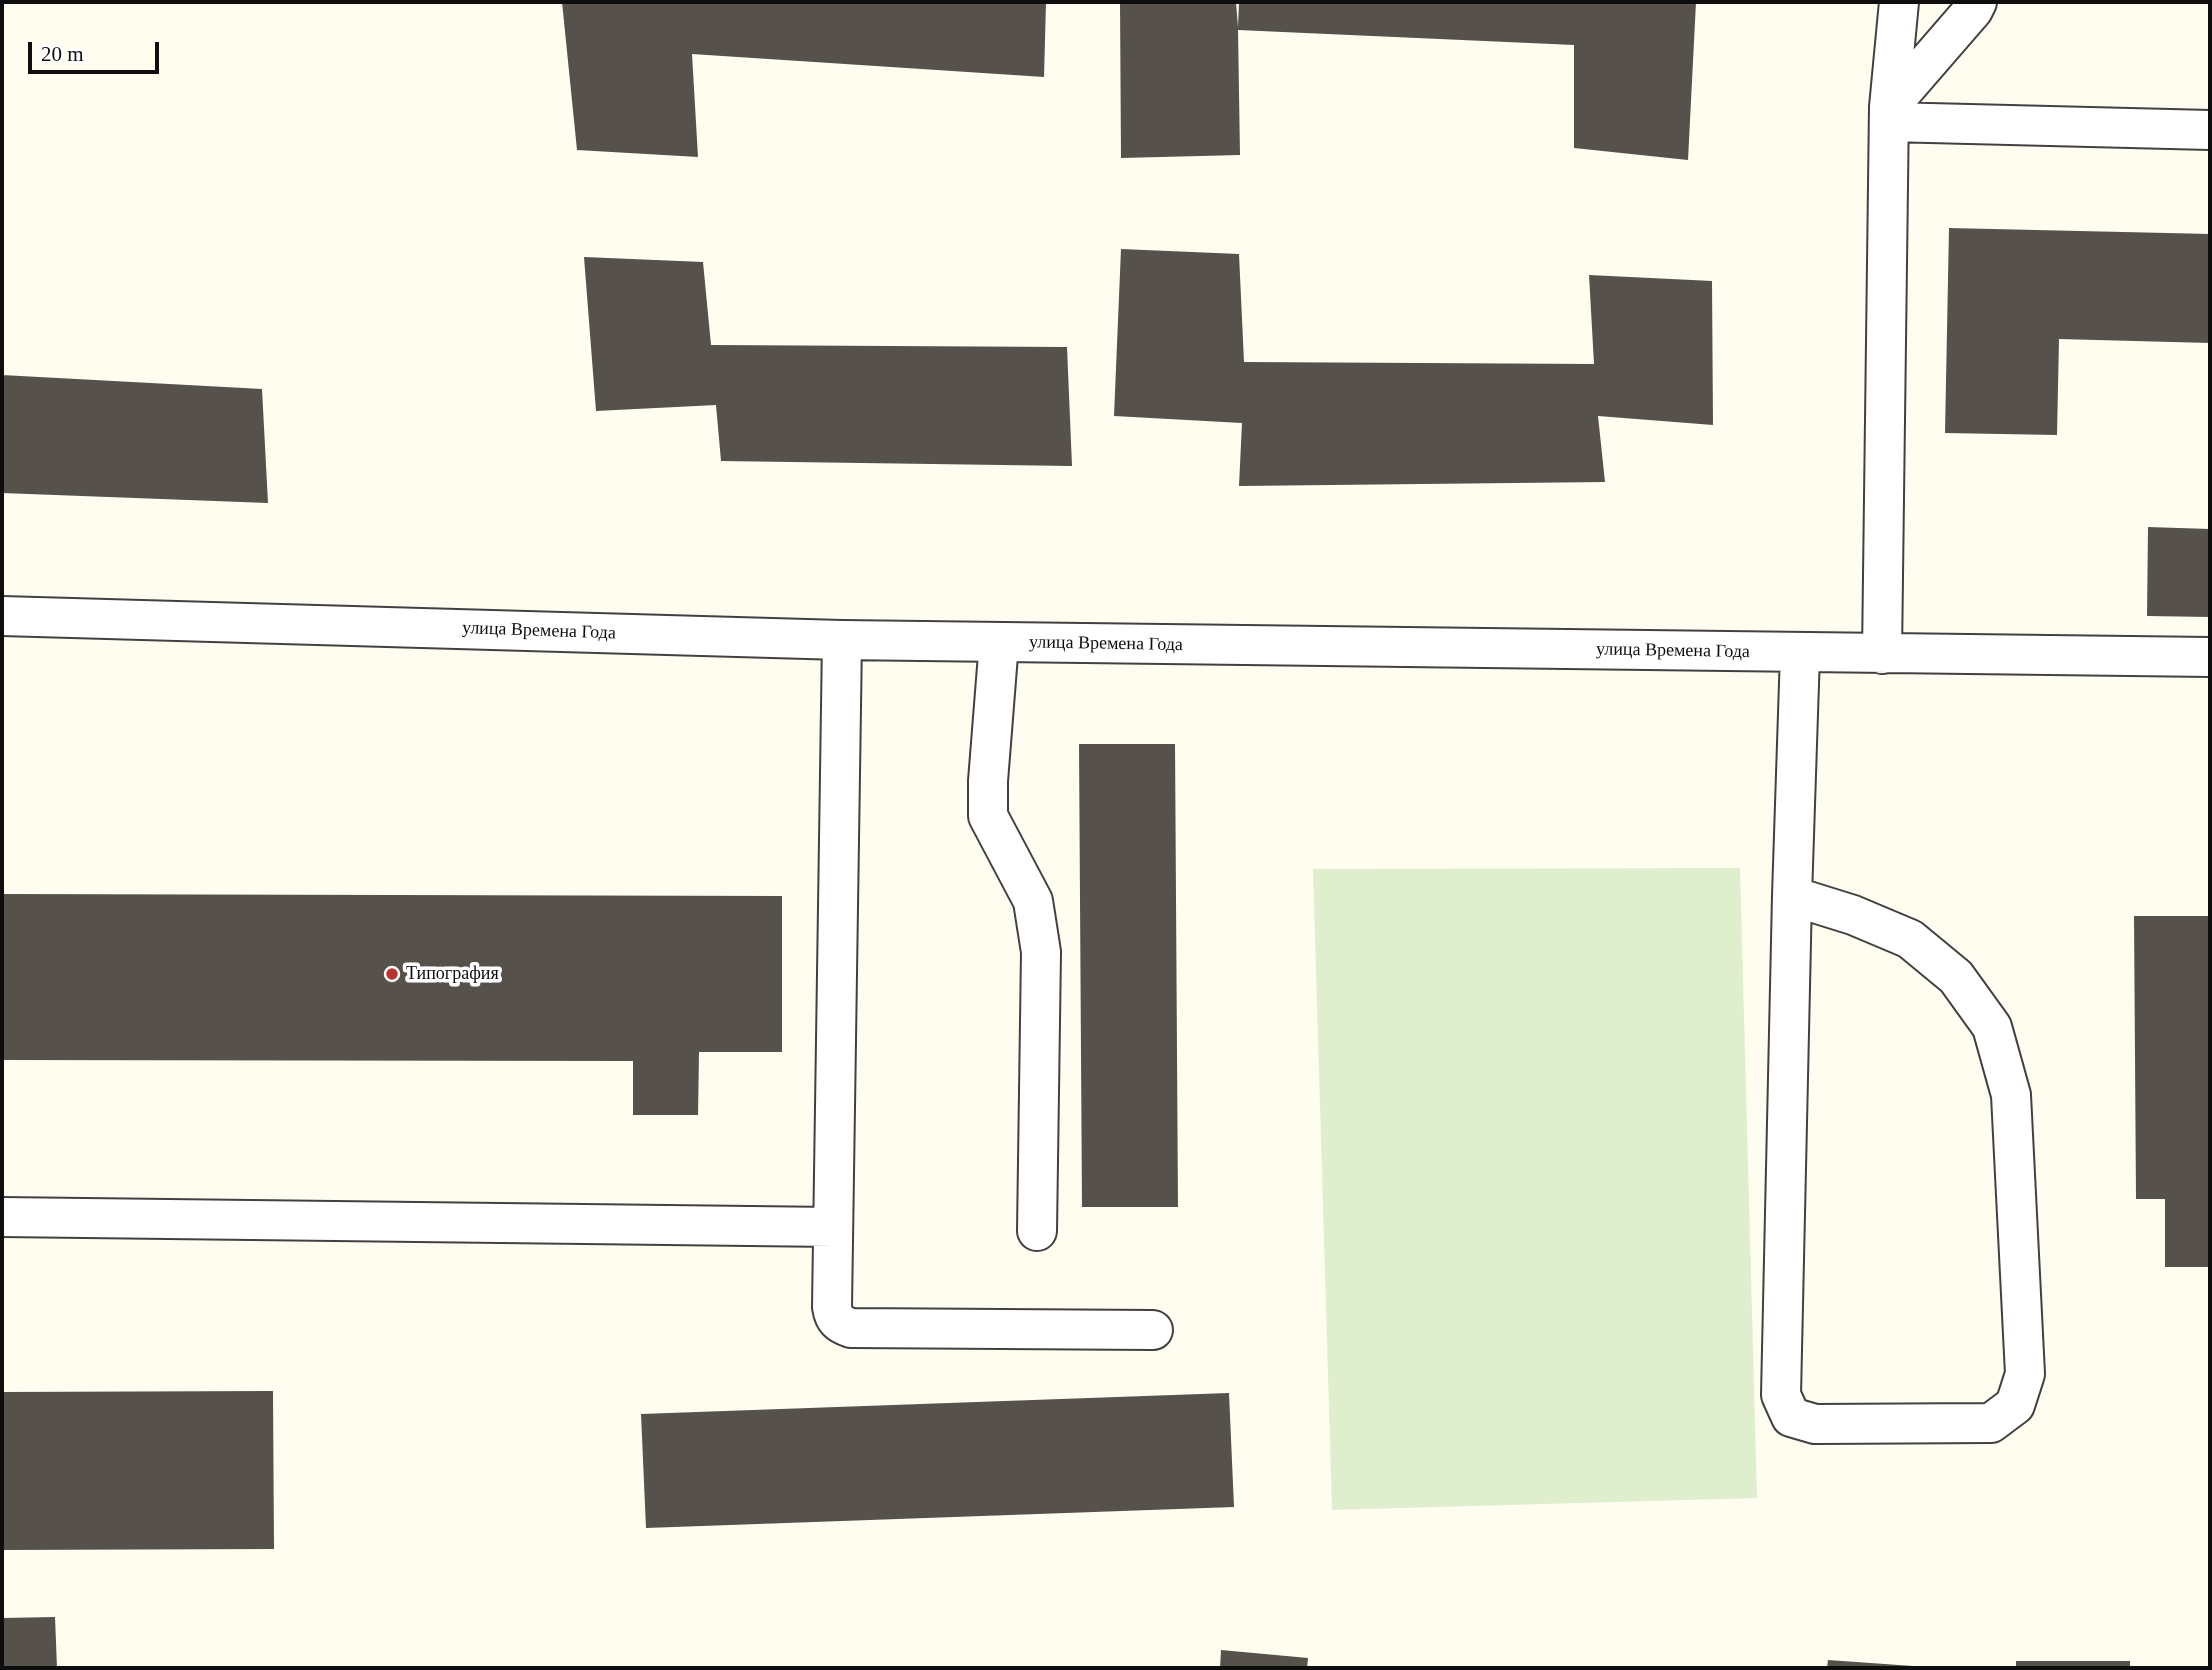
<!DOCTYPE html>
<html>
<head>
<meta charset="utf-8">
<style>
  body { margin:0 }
  #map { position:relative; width:2212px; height:1670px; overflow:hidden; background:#fefdf0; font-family:Georgia,serif }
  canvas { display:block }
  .frame { position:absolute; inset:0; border:4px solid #0e0e0e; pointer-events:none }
  .scale { position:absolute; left:28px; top:42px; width:131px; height:32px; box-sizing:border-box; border:4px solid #0e0e0e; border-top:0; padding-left:9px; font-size:21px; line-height:24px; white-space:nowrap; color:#0e0e0e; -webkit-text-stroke:5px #fff; paint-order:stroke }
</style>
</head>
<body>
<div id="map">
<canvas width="2212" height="1670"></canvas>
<div class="frame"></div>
<div class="scale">20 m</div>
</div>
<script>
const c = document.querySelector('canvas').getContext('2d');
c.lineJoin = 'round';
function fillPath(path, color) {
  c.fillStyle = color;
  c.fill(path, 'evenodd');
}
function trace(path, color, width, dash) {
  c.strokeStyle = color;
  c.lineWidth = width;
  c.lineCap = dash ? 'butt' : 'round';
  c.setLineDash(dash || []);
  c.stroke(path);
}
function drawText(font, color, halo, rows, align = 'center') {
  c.font = font + ' Georgia,serif';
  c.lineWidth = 7;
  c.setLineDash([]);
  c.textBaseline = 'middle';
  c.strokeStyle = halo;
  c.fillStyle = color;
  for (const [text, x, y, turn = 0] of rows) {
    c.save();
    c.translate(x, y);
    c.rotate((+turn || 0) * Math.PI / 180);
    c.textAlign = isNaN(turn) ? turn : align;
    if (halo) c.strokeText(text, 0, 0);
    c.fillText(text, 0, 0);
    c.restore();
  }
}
const pitch = new Path2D(`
  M1740,868l17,630 -425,12 -19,-641z`);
const building = new Path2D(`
  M562,2h484l-2,75 -352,-23 6,103 -121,-7z
  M1120,2h116l2,25 1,-25h457l-8,158 -114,-12v-103l-336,-15 2,125 -119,3z
  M1949,228l261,6v109l-151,-4 -2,96 -112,-2z
  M1121,249l118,5 5,108 350,2 -5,-89 123,6 1,144 -115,-9 7,66 -366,4 3,-63 -128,-7z
  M584,257l119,5 8,83 356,2 5,119 -351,-5 -5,-56 -120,6z
  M2,375l260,14 6,114 -266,-10z
  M2148,527l62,2v88l-63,-1z
  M1079,744h96l3,463h-96z
  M2,894l780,2v156h-83l-1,63h-65v-54l-631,-1z
  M2134,916h76v351h-45v-68h-29z
  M273,1391l1,158 -272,1v-158z
  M1229,1393l5,114 -588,21 -5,-114z
  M55,1617l2,51h-55v-50z
  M1221,1650l87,8 -1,10h-87z
  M1828,1660l85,6v2h-86z
  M2016,1661h114v7h-114z`);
const minor = new Path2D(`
  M1889,107l10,-105
  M1889,122l321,8
  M2,616l840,24 1368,17
  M842,640l-10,667c2,13 7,17 19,21l302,2
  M999,642l-11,139v35l45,85 8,51 -4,279
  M1882,654l7,-547 84,-97 4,-8
  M1792,896l61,19 57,24 46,38 36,50 19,68 14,279 -10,31 -24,18 -176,1 -24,-7 -10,-22 11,-499 8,-243
  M2,1217l831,10`);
const markers = [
  [392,974,7,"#b7352e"]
];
const streetNames = [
  ["улица Времена Года",539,631,2],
  ["улица Времена Года",1106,644,1],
  ["улица Времена Года",1673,651,1]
];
const poiNames = [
  ["Типография",406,974]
];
fillPath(pitch, '#dfefcd');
fillPath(building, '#56514b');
trace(minor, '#414141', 42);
trace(minor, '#fff', 38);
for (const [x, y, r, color] of markers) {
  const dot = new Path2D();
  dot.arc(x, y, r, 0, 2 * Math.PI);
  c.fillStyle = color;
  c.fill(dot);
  trace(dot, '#fff', 2.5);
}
drawText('18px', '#0e0e0e', '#fff', streetNames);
drawText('18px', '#0e0e0e', '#fff', poiNames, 'left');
</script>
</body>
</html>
